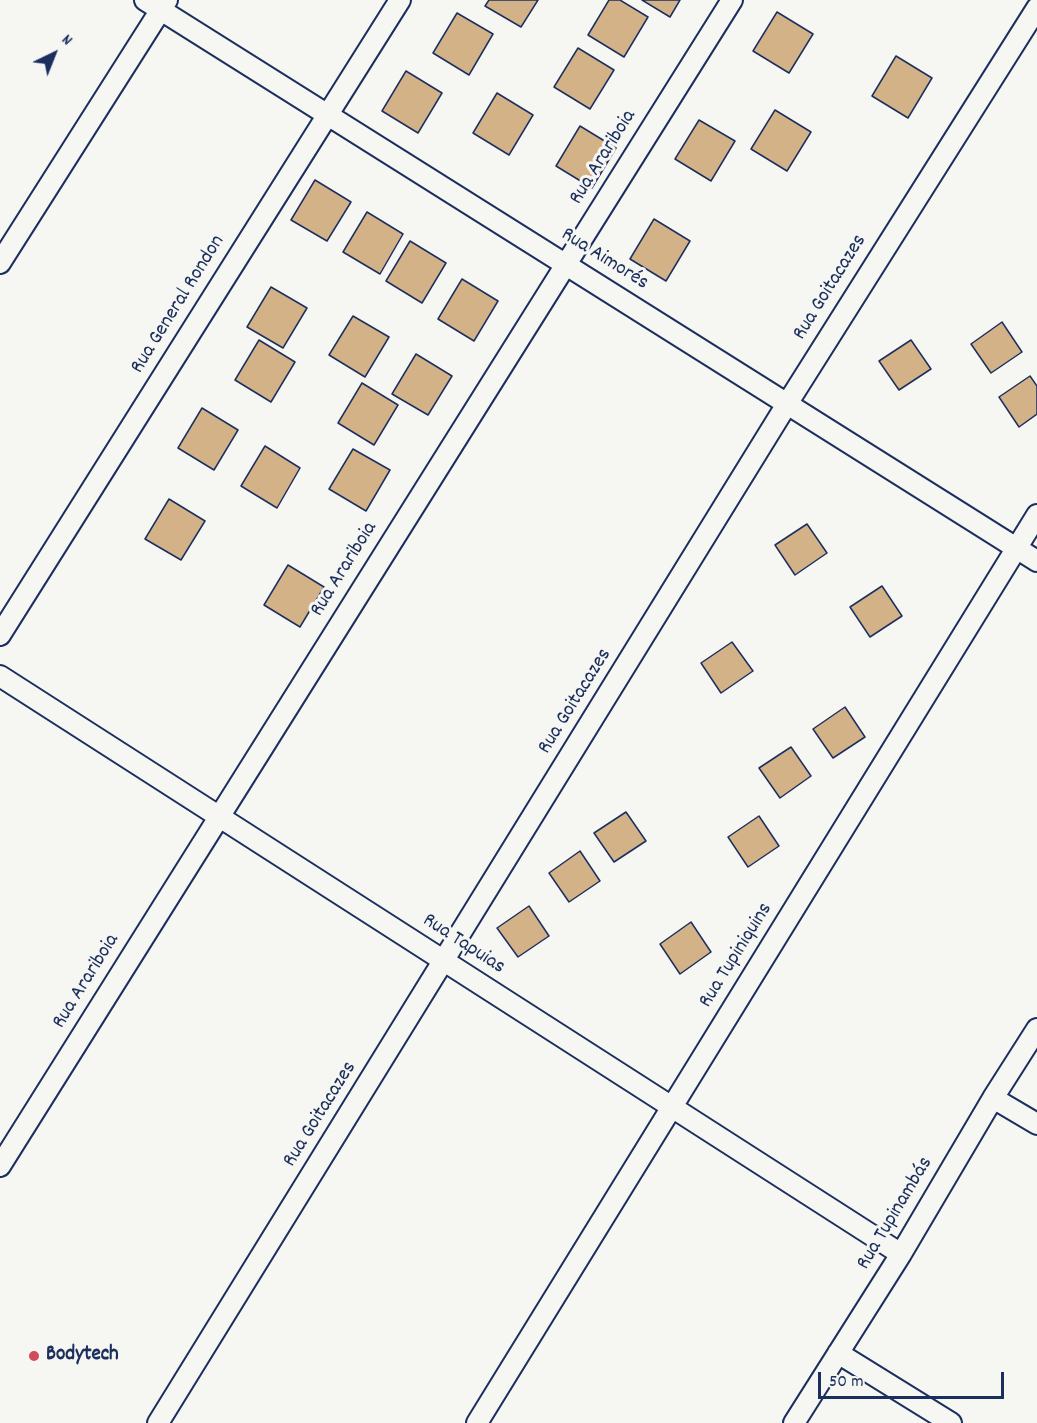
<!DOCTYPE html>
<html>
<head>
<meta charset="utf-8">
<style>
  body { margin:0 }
  #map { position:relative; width:1037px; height:1423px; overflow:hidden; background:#f6f6f2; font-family:Dekko,sans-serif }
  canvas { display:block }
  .north { position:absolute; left:24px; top:24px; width:60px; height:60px; -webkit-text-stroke:4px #f6f6f2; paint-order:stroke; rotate:43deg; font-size:16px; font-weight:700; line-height:24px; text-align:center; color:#1b2f5e }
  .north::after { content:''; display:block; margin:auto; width:21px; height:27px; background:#1b2f5e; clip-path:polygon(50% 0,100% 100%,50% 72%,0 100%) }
  .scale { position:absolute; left:818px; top:1372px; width:186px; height:27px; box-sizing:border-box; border:3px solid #1b2f5e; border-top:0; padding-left:8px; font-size:18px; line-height:21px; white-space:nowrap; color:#1b2f5e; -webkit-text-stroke:4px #f6f6f2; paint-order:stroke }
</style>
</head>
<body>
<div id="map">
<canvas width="1037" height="1423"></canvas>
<div class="north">N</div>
<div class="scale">50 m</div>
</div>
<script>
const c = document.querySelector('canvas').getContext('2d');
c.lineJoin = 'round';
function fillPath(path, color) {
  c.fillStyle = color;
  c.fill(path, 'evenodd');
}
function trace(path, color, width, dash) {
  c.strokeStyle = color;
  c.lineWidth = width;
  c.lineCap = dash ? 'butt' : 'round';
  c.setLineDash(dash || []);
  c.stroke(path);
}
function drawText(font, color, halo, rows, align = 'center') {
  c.font = font + ' Dekko,sans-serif';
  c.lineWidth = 6;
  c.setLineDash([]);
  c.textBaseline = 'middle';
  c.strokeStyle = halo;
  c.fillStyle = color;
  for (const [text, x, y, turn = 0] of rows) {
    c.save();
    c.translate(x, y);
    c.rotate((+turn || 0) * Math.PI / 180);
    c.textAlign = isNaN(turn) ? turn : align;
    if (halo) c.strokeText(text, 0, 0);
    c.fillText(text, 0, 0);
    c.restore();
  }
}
const building = new Path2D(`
  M489,0h49l-17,27 -36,-21z
  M609,0h11l28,17 -24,40 -36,-22z
  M642,0h38l-10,17z
  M777,12l36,22 -24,39 -36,-22z
  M457,13l36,21 -24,41 -36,-22z
  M578,48l36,22 -24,39 -36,-22z
  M896,56l36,22 -24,40 -36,-22z
  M406,71l36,22 -24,40 -36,-22z
  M497,93l36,22 -24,40 -36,-22z
  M775,110l36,22 -24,39 -36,-22z
  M699,120l36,21 -24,40 -36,-22z
  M580,126l36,22 -24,40 -36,-22z
  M315,180l36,22 -24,39 -36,-21z
  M367,212l36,22 -23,40 -37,-22z
  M654,219l36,22 -24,40 -36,-22z
  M410,241l36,22 -24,40 -36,-22z
  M462,279l36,22 -24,40 -36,-22z
  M271,287l36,21 -24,40 -36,-21z
  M353,316l36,21 -24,40 -36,-22z
  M1002,322l20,30 -31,21 -20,-29z
  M259,340l36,22 -24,40 -36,-22z
  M911,340l20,29 -32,21 -20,-29z
  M416,354l36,22 -24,39 -36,-21z
  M1030,376l7,10v28l-18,13 -20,-30z
  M362,383l36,22 -24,40 -36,-22z
  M202,408l36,22 -24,40 -36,-22z
  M265,446l35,22 -23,40 -36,-22z
  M353,449l37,21 -24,41 -37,-22z
  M169,499l36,22 -24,39 -36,-21z
  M807,524l20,29 -32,22 -20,-30z
  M288,565l36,22 -24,40 -36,-22z
  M882,586l20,30 -32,21 -20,-30z
  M732,642l21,29 -32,22 -20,-30z
  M845,707l20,30 -32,21 -20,-29z
  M791,747l20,29 -31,22 -21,-30z
  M626,812l20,29 -32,21 -20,-29z
  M759,816l20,30 -31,21 -20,-30z
  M580,851l20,30 -31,21 -20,-29z
  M529,906l20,30 -31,21 -21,-29z
  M691,922l20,30 -31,22 -20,-30z`);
const street = new Path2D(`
  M145,0l892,561
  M0,263l167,-263
  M0,635l400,-635
  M0,676l901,578
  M993,1098l44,26
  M0,1166l732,-1166
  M838,1353l113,70
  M158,1423l629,-1019 250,-396
  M477,1423l560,-908
  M794,1423l107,-169 92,-156 44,-69`);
const markers = [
  [34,1356,6,"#d1495b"]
];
const streetNames = [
  ["Rua Arariboia",604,158,-58],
  ["Rua Aimorés",604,260,32],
  ["Rua Goitacazes",831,288,-58],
  ["Rua General Rondon",179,305,-58],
  ["Rua Arariboia",345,570,-58],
  ["Rua Goitacazes",576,702,-58],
  ["Rua Tapuias",463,945,33],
  ["Rua Tupiniquins",737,956,-58],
  ["Rua Arariboia",87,982,-58],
  ["Rua Goitacazes",321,1115,-58],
  ["Rua Tupinambás",896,1214,-59]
];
const poiNames = [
  ["Bodytech",46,1356]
];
fillPath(building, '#d4b287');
trace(building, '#1b2f5e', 1.5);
trace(street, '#1b2f5e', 24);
trace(street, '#f6f6f2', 20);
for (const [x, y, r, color] of markers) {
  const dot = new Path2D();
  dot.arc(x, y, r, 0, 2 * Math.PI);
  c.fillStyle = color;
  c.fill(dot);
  trace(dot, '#f6f6f2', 2);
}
drawText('21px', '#1b2f5e', '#f6f6f2', streetNames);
drawText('bold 21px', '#1b2f5e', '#f6f6f2', poiNames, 'left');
</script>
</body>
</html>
